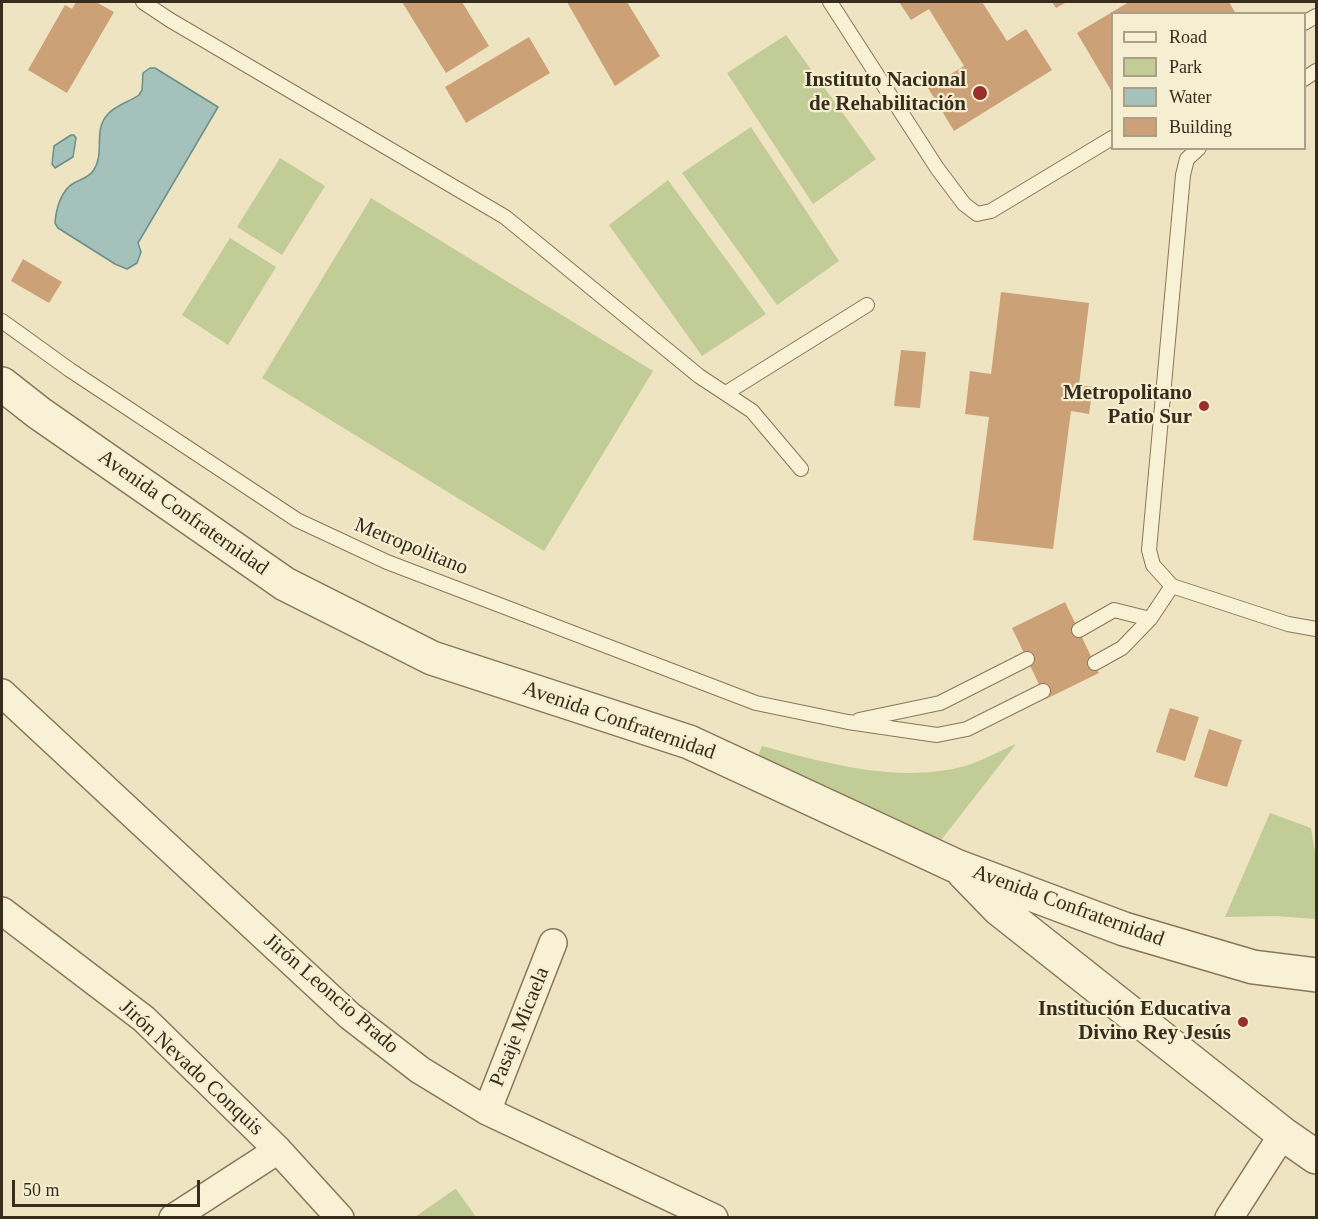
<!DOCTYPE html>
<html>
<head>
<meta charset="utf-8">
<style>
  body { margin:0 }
  #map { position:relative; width:1318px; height:1219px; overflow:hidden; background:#eee4c2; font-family:Georgia,serif }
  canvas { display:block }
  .frame { position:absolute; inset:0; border:3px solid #382c1d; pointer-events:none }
  .legend { position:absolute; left:1111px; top:12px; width:195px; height:138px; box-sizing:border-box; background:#f6eed1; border:2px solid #aaa089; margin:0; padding:8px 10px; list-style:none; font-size:18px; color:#382c1d }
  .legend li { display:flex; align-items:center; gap:12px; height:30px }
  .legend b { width:30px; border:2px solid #aaa089 }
  .scale { position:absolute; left:12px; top:1180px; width:188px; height:27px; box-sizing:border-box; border:3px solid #382c1d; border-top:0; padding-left:8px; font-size:18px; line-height:21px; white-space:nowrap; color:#382c1d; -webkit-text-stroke:4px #f6eed1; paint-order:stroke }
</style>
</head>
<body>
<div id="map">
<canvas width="1318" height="1219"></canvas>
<div class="frame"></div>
<ul class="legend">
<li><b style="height:8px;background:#f9f1d5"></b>Road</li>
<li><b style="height:16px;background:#c2cc96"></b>Park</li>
<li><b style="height:16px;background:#a4c1bb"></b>Water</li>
<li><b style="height:16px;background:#cda177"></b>Building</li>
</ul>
<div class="scale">50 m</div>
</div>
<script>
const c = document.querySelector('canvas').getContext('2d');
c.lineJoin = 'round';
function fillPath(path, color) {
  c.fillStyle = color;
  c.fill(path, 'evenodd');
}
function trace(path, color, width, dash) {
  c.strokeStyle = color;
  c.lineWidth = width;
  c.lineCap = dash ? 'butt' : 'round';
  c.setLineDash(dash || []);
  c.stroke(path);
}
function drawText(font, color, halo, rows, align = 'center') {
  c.font = font + ' Georgia,serif';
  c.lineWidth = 4.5;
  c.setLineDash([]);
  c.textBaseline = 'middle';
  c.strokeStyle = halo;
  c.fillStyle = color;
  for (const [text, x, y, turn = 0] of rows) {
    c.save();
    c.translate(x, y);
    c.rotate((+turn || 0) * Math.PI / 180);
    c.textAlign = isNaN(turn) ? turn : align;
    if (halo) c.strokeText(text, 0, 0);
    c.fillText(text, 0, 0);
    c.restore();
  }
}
const green = new Path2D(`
  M786,35l90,124 -63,45 -86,-131z
  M751,127l88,134 -62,44 -95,-132z
  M280,158l45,28 -43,69 -45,-28z
  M668,180l98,134 -64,42 -93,-131z
  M371,198l282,173 -109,180 -282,-173z
  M230,238l46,29 -48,78 -46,-30z
  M1016,744l-78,100 -183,-81 7,-17c64,17 137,38 203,20 17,-5 34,-15 51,-22z
  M1270,813l41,15 5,30v61l-41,-3 -50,1z
  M456,1189l20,28h-61l40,-28z`);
const water = new Path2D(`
  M150,68h5l63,39 -80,136 3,9 -4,11 -10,6 -12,-5 -57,-36 -3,-5c1,-14 6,-33 19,-40 7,-4 14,-5 19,-12 13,-18 -1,-40 15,-57 8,-9 21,-12 31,-19l3,-5 1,-17z
  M71,135h3l2,3 -3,19 -18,11 -3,-4 2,-18z`);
const building = new Path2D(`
  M76,2h20l18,10 -47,81 -39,-23 37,-65 7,4z
  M402,2h60l27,44 -43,27z
  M567,2h60l33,54 -45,30z
  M899,2h83l25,39 19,-12 26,41 -98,61 -26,-43 36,-22 -35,-57 -18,11z
  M1052,2h15l-11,6z
  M1129,2h100l7,12h-124v78l-35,-59z
  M529,37l21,36 -84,50 -21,-36z
  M23,259l39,23 -13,21 -38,-22z
  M1001,292l88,11 -10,82 14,2 -4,27 -18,-3 -18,138 -80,-9 16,-123 -24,-3 5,-43 21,3z
  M901,350l25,2 -6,56 -26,-2z
  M1065,602l34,71 -53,26 -34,-71z
  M1170,708l29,9 -14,44 -29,-9z
  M1209,729l33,11 -15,47 -33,-10z`);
const service = new Path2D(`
  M143,2l27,18 335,197 194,159 53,35 49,58
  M830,2l107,166 27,36 13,10 14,-3 121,-73
  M1304,23l12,-7
  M1304,79l12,-8
  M2,321l68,49 227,150 90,42 369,141 92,19 89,13 30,-6 76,-38
  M726,393l141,-88
  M1172,586l-19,-21 -4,-15 34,-375 4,-16 12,-11
  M1079,630l35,-20 36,9
  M1095,663l27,-15 28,-29 22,-33 116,38 28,5
  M859,720l81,-17 87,-44`);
const minor = new Path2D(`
  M2,693l348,323 70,54 67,41 227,107
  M2,911l142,108 134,131 62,68
  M487,1111l66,-168
  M173,1218l105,-68
  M1229,1218l54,-84`);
const tertiary = new Path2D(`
  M2,384l37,29 246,171 147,74 257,84 267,124 168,63 129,38 63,8
  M964,873l35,36 284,225 33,23`);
const markers = [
  [980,93,8,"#983028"],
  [1204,406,6,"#983028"],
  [1243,1022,6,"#983028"]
];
const poiNames = [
  ["Instituto Nacional",966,81],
  ["de Rehabilitación",966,105],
  ["Metropolitano",1192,394],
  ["Patio Sur",1192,418],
  ["Institución Educativa",1231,1010],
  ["Divino Rey Jesús",1231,1034]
];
const streetNames = [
  ["Avenida Confraternidad",183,513,35],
  ["Metropolitano",411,547,22],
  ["Avenida Confraternidad",619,721,19],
  ["Avenida Confraternidad",1068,906,20],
  ["Jirón Leoncio Prado",331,994,41],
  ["Pasaje Micaela",520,1027,-68],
  ["Jirón Nevado Conquis",191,1068,43]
];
fillPath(green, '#c2cc96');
fillPath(water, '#a4c1bb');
trace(water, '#6b8f89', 1.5);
fillPath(building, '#cda177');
trace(service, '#887659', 16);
trace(minor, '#887659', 30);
trace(tertiary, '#887659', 36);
trace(service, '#f9f1d5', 14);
trace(minor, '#f9f1d5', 27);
trace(tertiary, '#f9f1d5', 33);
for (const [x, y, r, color] of markers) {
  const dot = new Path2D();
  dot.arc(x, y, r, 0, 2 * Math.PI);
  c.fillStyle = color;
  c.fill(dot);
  trace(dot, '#f6eed1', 2);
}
drawText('bold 21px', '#382c1d', '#f6eed1', poiNames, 'right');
drawText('21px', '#382c1d', '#f6eed1', streetNames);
</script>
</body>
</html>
